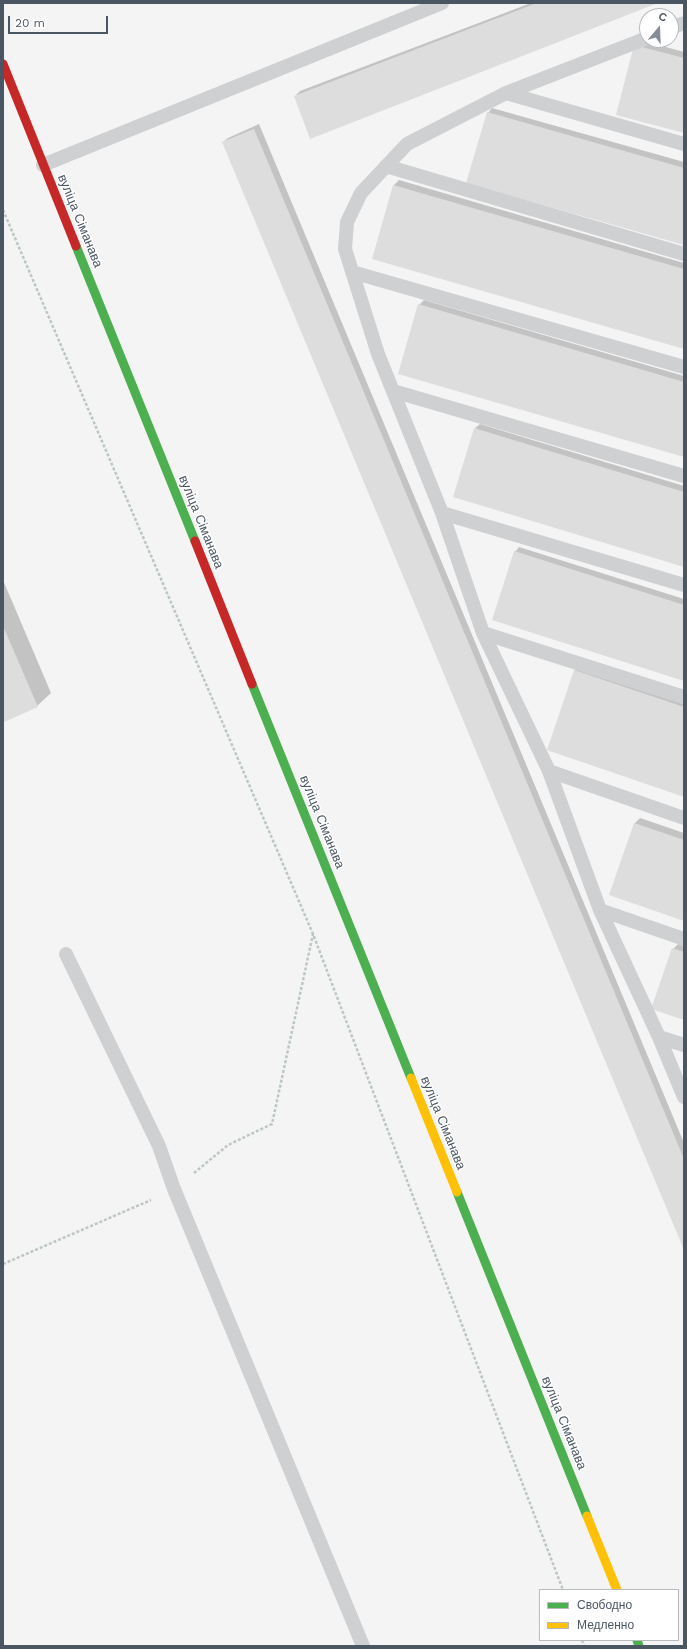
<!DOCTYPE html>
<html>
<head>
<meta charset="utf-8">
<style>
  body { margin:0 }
  #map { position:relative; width:687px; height:1649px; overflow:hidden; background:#f4f4f4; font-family:"Work Sans",sans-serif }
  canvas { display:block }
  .frame { position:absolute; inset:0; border:4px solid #4a5661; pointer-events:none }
  .legend { position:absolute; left:539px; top:1589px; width:140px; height:52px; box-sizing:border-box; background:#fff; border:1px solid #b7bbc0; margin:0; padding:5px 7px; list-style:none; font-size:12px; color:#4a5661 }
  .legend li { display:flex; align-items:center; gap:8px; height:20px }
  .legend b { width:20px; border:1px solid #b7bbc0 }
  .north { position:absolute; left:639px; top:8px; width:40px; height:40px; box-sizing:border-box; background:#fff; border:1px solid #b7bbc0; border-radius:50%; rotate:19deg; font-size:11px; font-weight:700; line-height:16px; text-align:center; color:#4a5661 }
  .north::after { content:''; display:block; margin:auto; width:14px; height:18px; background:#868d94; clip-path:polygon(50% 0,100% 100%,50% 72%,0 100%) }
  .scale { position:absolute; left:8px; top:16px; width:100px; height:18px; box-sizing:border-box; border:2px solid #4a5661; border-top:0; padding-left:5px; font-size:12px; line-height:14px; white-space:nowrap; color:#4a5661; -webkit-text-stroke:3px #fff; paint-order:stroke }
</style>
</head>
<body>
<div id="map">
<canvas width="687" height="1649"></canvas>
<div class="frame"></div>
<ul class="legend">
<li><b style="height:5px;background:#4caf50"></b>Свободно</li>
<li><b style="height:5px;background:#ffc107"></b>Медленно</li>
</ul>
<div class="north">С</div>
<div class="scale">20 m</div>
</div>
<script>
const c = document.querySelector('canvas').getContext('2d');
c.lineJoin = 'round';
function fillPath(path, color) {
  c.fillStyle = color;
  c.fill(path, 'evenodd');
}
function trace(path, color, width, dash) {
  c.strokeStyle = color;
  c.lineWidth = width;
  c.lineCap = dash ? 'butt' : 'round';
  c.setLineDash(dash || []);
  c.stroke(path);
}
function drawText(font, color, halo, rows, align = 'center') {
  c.font = font + ' "Work Sans",sans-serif';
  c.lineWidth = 3;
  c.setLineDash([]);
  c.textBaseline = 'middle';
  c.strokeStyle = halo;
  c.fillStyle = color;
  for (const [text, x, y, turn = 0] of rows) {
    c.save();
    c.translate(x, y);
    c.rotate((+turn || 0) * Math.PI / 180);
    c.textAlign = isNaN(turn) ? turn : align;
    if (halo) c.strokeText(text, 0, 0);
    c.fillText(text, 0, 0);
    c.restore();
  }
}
const shadow = new Path2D(`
  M531,3h124l-360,93 5,-5z
  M640,40l44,12v80l-67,-18z
  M492,108l192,54v82l-196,-131z
  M259,124l425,1019v105l-461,-1106 5,-4z
  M399,180l285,83v85l-311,-90 21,-73z
  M424,300l260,76v80l-265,-151z
  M480,424l204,62v80l-209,-138z
  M519,547l165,52v81l-169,-128z
  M3,580l48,113 -14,13 -34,12z
  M580,665l104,36v95l-136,-46 27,-80z
  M640,818l44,15v87l-73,-25 24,-72z
  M678,944l6,2v73l-11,-70z`);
const building = new Path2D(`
  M537,3h121l-348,136 -16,-43z
  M634,45l50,13v75l-68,-18z
  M487,112l197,56v77l-218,-62z
  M254,129l430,1030v91l-462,-1108z
  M393,185l291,84v80l-312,-90z
  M418,304l266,78v75l-286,-83z
  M474,428l210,64v75l-231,-70z
  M514,551l170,54v76l-192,-61z
  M3,626l35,81 -34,15 -1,-2z
  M574,670l110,37v90l-137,-47z
  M634,823l50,17v81l-75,-26z
  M672,948l12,4v68l-33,-11z`);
const path = new Path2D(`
  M3,210l310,724 250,656
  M194,1173l34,-28 44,-21 41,-190
  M3,1264l148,-64
  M582,1640l2,6`);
const lane = new Path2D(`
  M671,28l13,-5
  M647,38l-141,55 -99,51 -46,49 -14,29 -2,27 33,105 64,159 41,120 66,138 51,139 59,127 25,60
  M506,93l178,51
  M43,165l399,-162
  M386,166l298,88
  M352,272l332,95
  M393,391l291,85
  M442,513l242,72
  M483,633l201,64
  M549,771l135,47
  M600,910l84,29
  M66,954l93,192 15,43 189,457
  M659,1037l25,8`);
const fast = new Path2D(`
  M76,246l119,295
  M252,684l159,394
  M457,1192l130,324
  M637,1640l2,6`);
const slow = new Path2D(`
  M411,1078l46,114
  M587,1516l30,74`);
const jam = new Path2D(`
  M3,64l73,182
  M195,541l57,143`);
const streetNames = [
  ["вуліца Сіманава",80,221,68],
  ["вуліца Сіманава",201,522,68],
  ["вуліца Сіманава",322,822,68],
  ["вуліца Сіманава",443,1123,68],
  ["вуліца Сіманава",564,1423,68]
];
fillPath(shadow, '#0003');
fillPath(building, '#ddddde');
trace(path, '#bcc7c4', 2.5, [3, 2]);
trace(lane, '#ced0d2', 14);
trace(fast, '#4caf50', 9);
trace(slow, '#ffc107', 9);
trace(jam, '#c62828', 9);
drawText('13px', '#4a5661', '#fff', streetNames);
</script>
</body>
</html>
